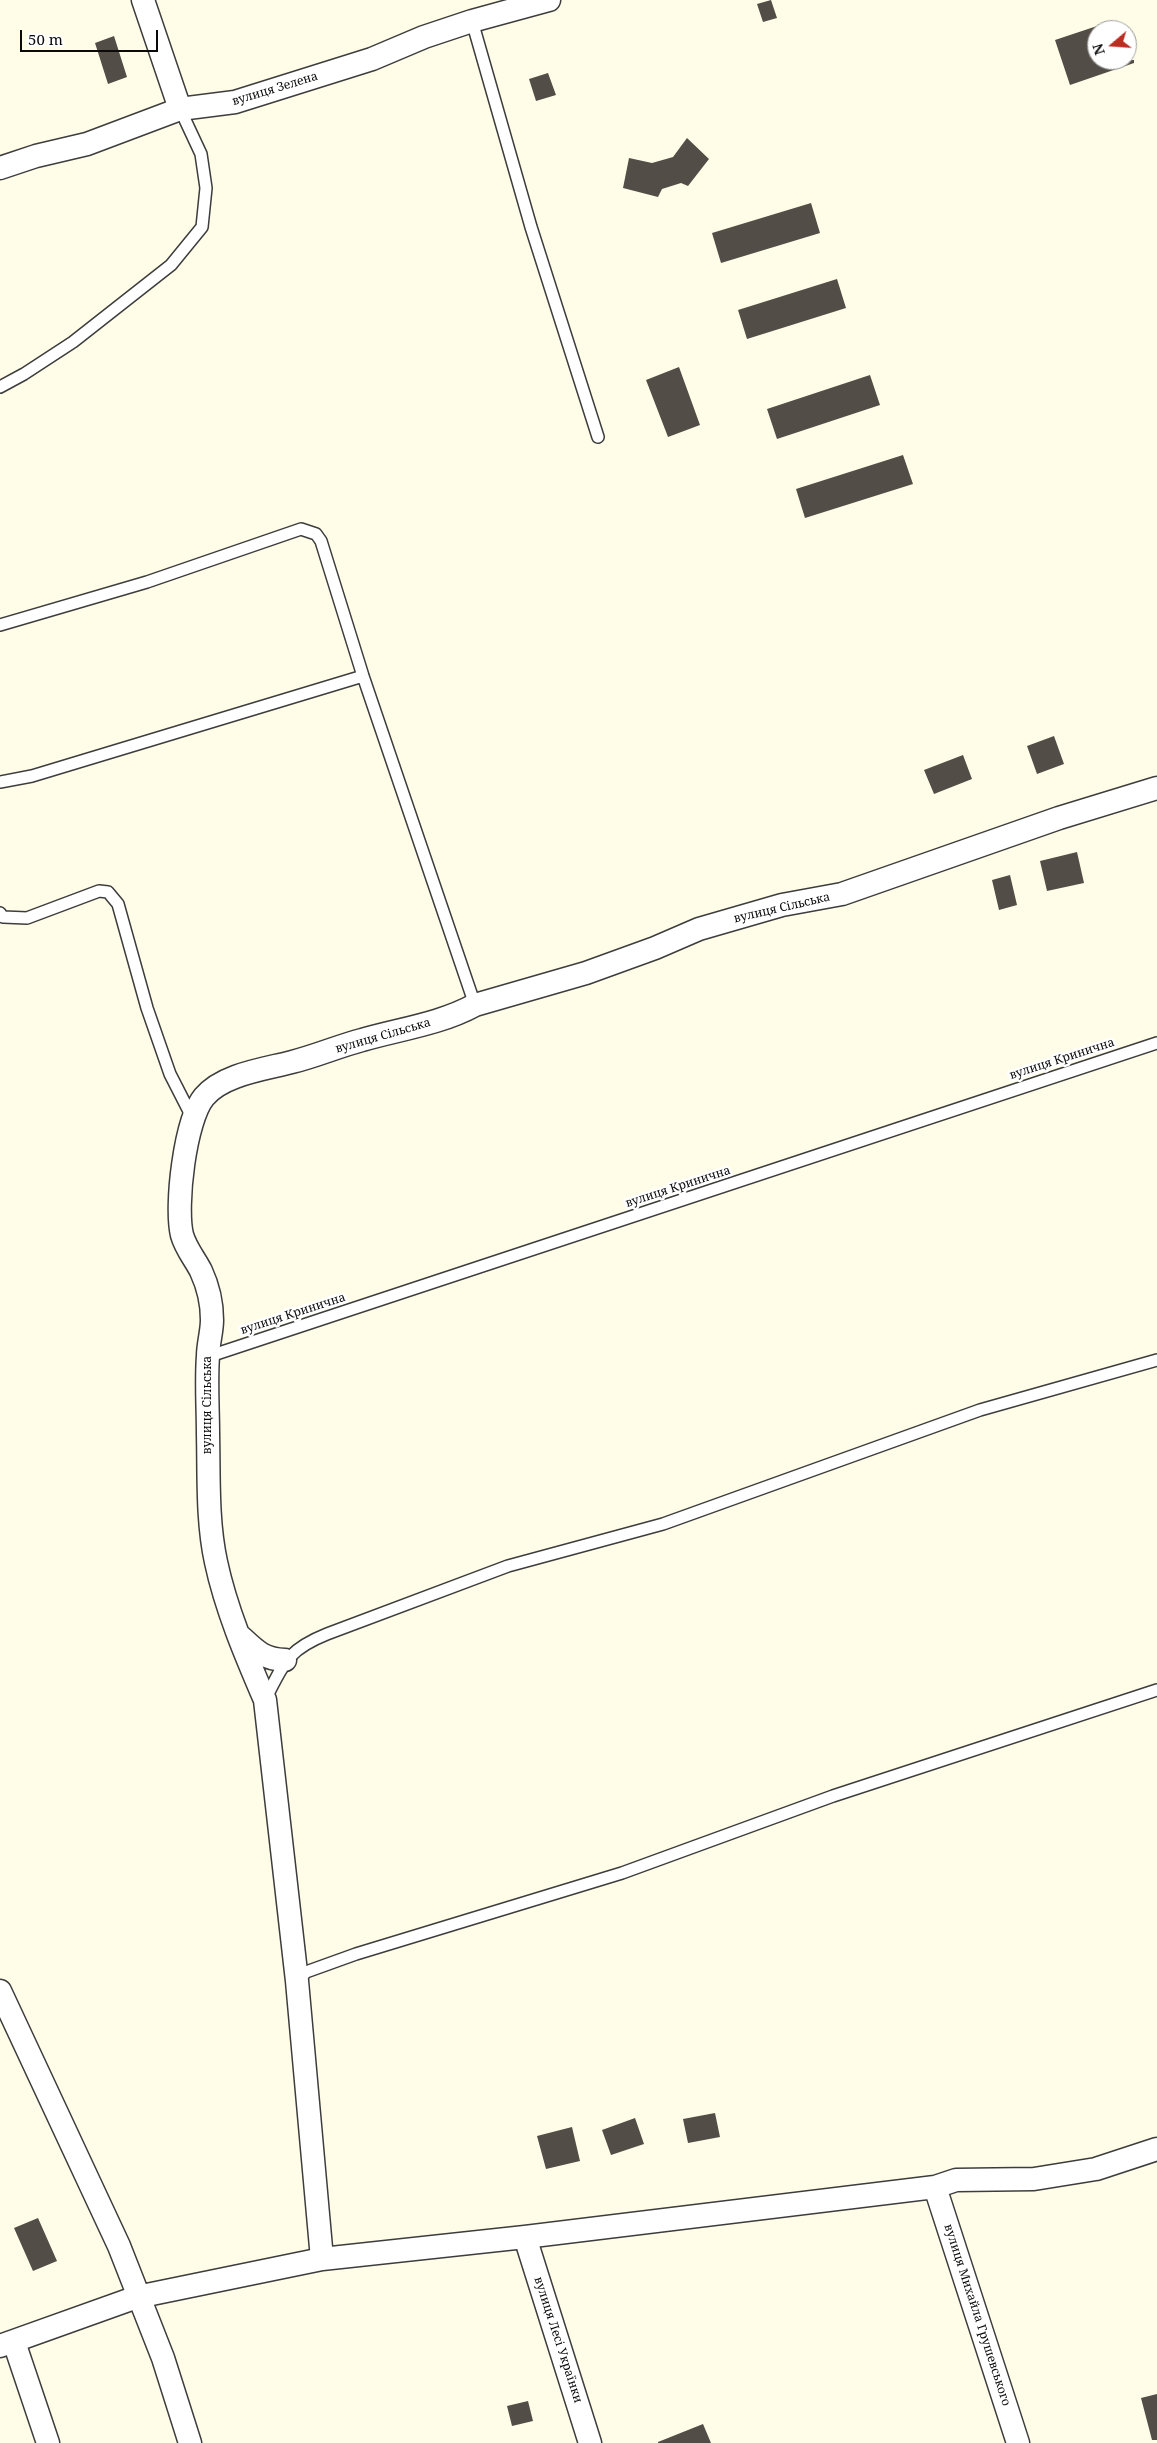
<!DOCTYPE html>
<html>
<head>
<meta charset="utf-8">
<style>
  body { margin:0 }
  #map { position:relative; width:1157px; height:2443px; overflow:hidden; background:#fffde8; font-family:"Noto Serif",serif }
  canvas { display:block }
  .north { position:absolute; left:1087px; top:20px; width:50px; height:50px; box-sizing:border-box; background:#fff; border:1px solid #9d9d9d; border-radius:50%; rotate:252deg; font-size:14px; font-weight:700; line-height:20px; text-align:center; color:#0a0a0a }
  .north::after { content:''; display:block; margin:auto; width:18px; height:22px; background:#bb2c21; clip-path:polygon(50% 0,100% 100%,50% 72%,0 100%) }
  .scale { position:absolute; left:20px; top:30px; width:138px; height:22px; box-sizing:border-box; border:2px solid #0a0a0a; border-top:0; padding-left:6px; font-size:15px; line-height:18px; white-space:nowrap; color:#0a0a0a; -webkit-text-stroke:4px #fff; paint-order:stroke }
</style>
</head>
<body>
<div id="map">
<canvas width="1157" height="2443"></canvas>
<div class="north">N</div>
<div class="scale">50 m</div>
</div>
<script>
const c = document.querySelector('canvas').getContext('2d');
c.lineJoin = 'round';
function fillPath(path, color) {
  c.fillStyle = color;
  c.fill(path, 'evenodd');
}
function trace(path, color, width, dash) {
  c.strokeStyle = color;
  c.lineWidth = width;
  c.lineCap = dash ? 'butt' : 'round';
  c.setLineDash(dash || []);
  c.stroke(path);
}
function drawText(font, color, halo, rows, align = 'center') {
  c.font = font + ' "Noto Serif",serif';
  c.lineWidth = 5;
  c.setLineDash([]);
  c.textBaseline = 'middle';
  c.strokeStyle = halo;
  c.fillStyle = color;
  for (const [text, x, y, turn = 0] of rows) {
    c.save();
    c.translate(x, y);
    c.rotate((+turn || 0) * Math.PI / 180);
    c.textAlign = isNaN(turn) ? turn : align;
    if (halo) c.strokeText(text, 0, 0);
    c.fillText(text, 0, 0);
    c.restore();
  }
}
const building = new Path2D(`
  M771,0l6,18 -14,4 -6,-18z
  M1097,26v34h37v3l-64,22 -15,-45z
  M114,36l13,41 -19,7 -13,-41z
  M548,73l8,22 -20,6 -7,-22z
  M687,138l22,21 -21,27 -7,-3 -19,6 -4,8 -35,-9 6,-30 23,5 21,-6z
  M811,203l9,30 -99,30 -9,-30z
  M837,279l9,29 -99,31 -9,-29z
  M679,367l21,58 -32,12 -22,-57z
  M870,375l10,30 -103,34 -10,-30z
  M903,455l10,29 -108,34 -9,-29z
  M1054,736l10,28 -27,10 -10,-28z
  M963,755l9,24 -38,15 -10,-24z
  M1077,852l7,31 -37,8 -7,-30z
  M1010,875l7,30 -18,5 -7,-30z
  M715,2113l5,24 -32,6 -5,-24z
  M635,2118l9,26 -33,11 -9,-25z
  M572,2127l8,34 -34,8 -9,-33z
  M38,2218l19,43 -24,10 -19,-43z
  M1157,2394v46h-5l-11,-42z
  M528,2401l5,20 -21,5 -5,-20z
  M703,2424l8,19h-53v-1z`);
const service = new Path2D(`
  M472,21l59,206 67,210
  M0,387l24,-13 49,-32 98,-77 31,-38 4,-39 -5,-34 -21,-45
  M0,625l147,-43 154,-53 15,5 5,7 42,135 112,329
  M0,782l32,-6 331,-100
  M0,913l3,4 24,1 72,-27 9,1 10,12 29,104 23,66 23,45
  M207,1357l950,-314
  M265,1700c19,-37 22,-50 62,-66l181,-68 155,-42 317,-114 177,-50
  M297,1981l9,-9 50,-18 266,-81 211,-77 324,-106`);
const minor = new Path2D(`
  M143,0l37,109
  M0,168l36,-12 51,-12 93,-35 55,-7 137,-43 52,-22 48,-16 77,-21
  M240,1636c16,15 23,23 45,24
  M0,1991l119,255 44,112 27,85
  M935,2187l83,256
  M525,2237l65,206
  M322,2259l-25,-278 -32,-281c-19,-44 -39,-91 -49,-138 -9,-41 -7,-86 -8,-128 0,-25 -2,-52 0,-78 0,-12 4,-24 4,-36 0,-16 -4,-34 -11,-49 -6,-12 -15,-22 -19,-36 -7,-29 3,-115 22,-138 19,-23 62,-28 88,-35 24,-6 47,-16 70,-22 38,-11 78,-16 113,-35l111,-32 69,-25 44,-19 83,-24 60,-11 217,-76 98,-30
  M14,2342l34,101
  M0,2346l137,-49 185,-38 203,-22 410,-50 21,-7 78,-1 62,-10 61,-20`);
const streetNames = [
  ["вулиця Зелена",275,89,-17],
  ["вулиця Сільська",782,908,-13],
  ["вулиця Сільська",383,1036,-16],
  ["вулиця Кринична",1062,1059,-18],
  ["вулиця Кринична",678,1187,-18],
  ["вулиця Кринична",293,1314,-18],
  ["вулиця Сільська",208,1405,-90],
  ["вулиця Михайла Грушевського",977,2315,72],
  ["вулиця Лесі Українки",558,2340,72]
];
fillPath(building, '#534d47');
trace(service, '#3d3d3d', 14);
trace(minor, '#3d3d3d', 25);
trace(service, '#fff', 11);
trace(minor, '#fff', 22);
drawText('12px', '#0a0a0a', '#fff', streetNames);
</script>
</body>
</html>
